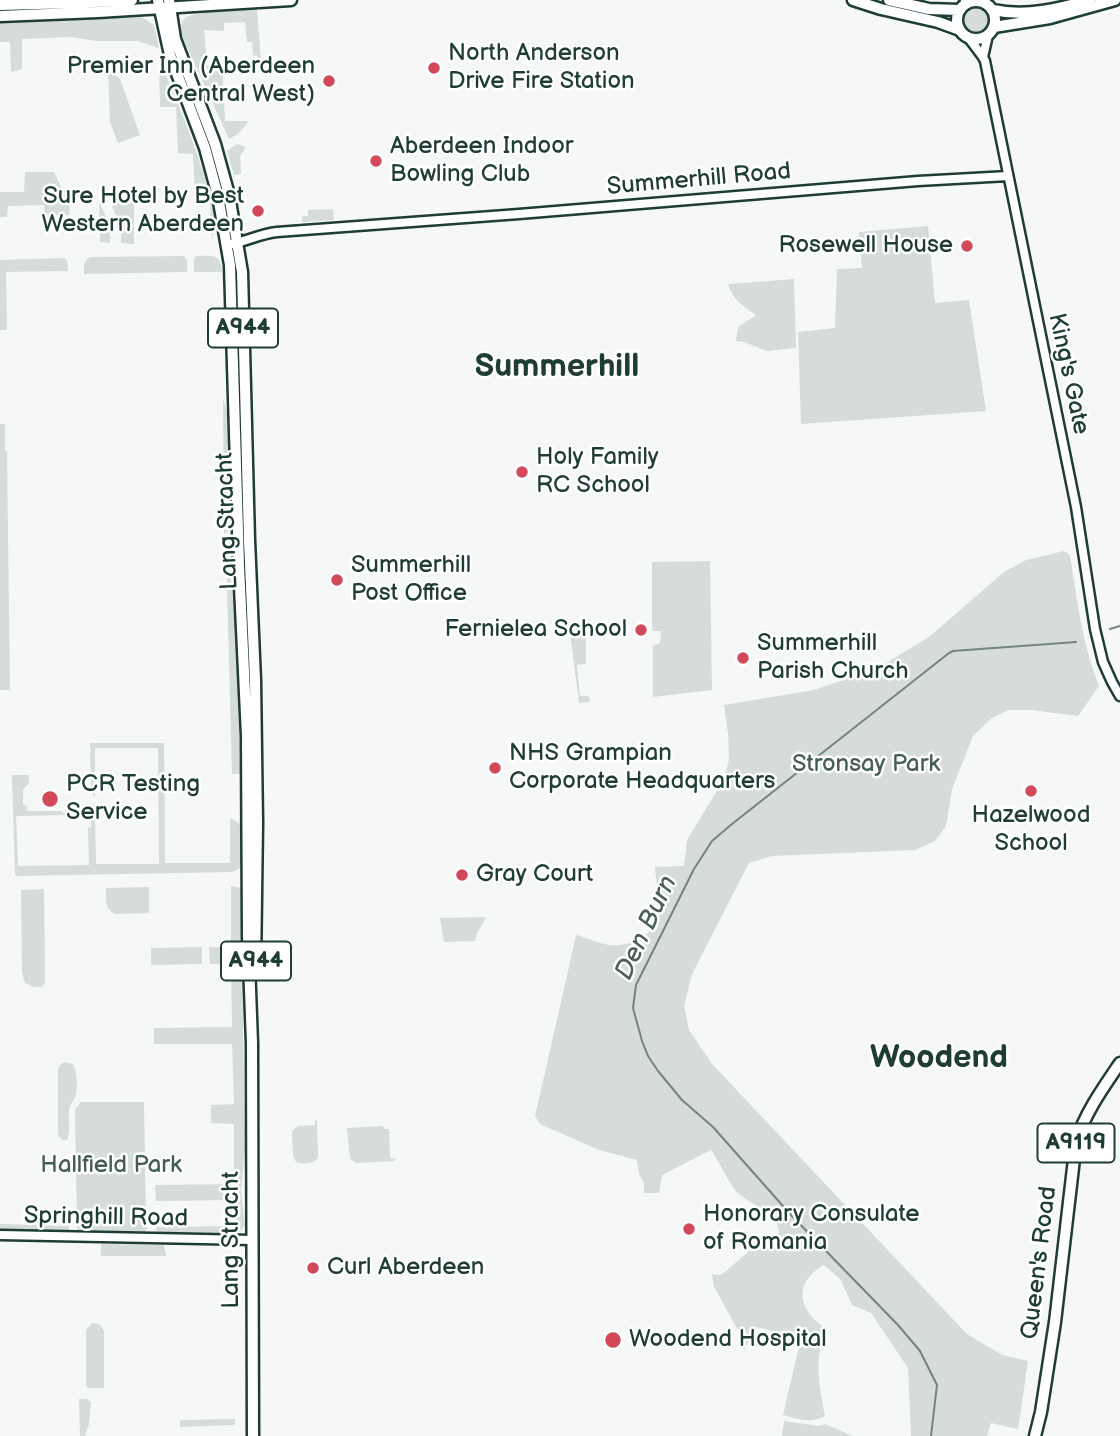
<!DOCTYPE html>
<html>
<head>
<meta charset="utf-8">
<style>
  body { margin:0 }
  canvas { display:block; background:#f6f7f7 }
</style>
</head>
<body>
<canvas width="1120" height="1436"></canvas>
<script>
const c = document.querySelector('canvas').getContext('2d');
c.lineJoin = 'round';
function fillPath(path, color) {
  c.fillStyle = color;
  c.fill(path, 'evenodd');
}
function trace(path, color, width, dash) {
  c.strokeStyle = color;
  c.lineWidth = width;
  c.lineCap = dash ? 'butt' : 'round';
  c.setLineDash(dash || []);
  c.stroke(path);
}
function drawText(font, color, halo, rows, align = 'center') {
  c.font = font + ' "Balsamiq Sans",sans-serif';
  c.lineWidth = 5;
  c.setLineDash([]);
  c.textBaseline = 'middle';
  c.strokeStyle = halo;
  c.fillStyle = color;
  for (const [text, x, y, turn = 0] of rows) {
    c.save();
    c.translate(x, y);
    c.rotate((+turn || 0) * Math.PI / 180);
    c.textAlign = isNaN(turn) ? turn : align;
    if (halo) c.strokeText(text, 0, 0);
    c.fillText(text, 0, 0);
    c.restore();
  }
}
const green = new Path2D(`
  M963 19a13 13 0 1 1 26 0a13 13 0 1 1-26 0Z
  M257,10l4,51 -3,1 -1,-7 -4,1 -1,-14h-5l-2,-20 -21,1v8l-20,-1 3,35 15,-1 3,57h24l-11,13 -9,5 -48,-105c-1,-7 -1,-11 4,-16 8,-7 59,-8 72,-8z
  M142,17l12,8 5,23 -22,-7h-41l-24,-4 -50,2v30l-11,3 -1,-30h-10v-20z
  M159,59c13,30 68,155 53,180l-2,-38 -15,-1 -2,-46 -15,-1 -2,-46h-16z
  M108,71l7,3 5,5 20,56 -22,8 -8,-21z
  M237,144l9,3 -6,9 1,18 -7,1 -7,-24z
  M25,172h29l16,33 -1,10h-24l-1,-10 -36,1 -1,11h-7v-25h24z
  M99,202c7,14 12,25 11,41l-10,-1z
  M134,202v42l-13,-1v-15l-9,-22 4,-3z
  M333,209l1,11 -32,2v-6h6v-6z
  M928,226l7,77 34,-3 17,111 -185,13 -3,-92 37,-4 2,-59 25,-1 -3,-36z
  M184,256l3,5v11l-103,2c0,-8 -1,-14 7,-17z
  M196,256c15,0 25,-3 26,16h-28v-13z
  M63,258l4,2 1,11 -62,1 1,58h-7v-70z
  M794,279l2,69 -29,3 -23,-9 -8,-1 2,-14 18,-12c-14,-10 -22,-14 -28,-31z
  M223,398l5,18 4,109 -1,4 -7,5z
  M0,424h5v26l2,1 3,239h-10z
  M226,547h3l4,6 5,121 2,100h-8z
  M1064,551l6,4c7,44 12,89 29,131l-21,30 -47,-6h-22l-17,8 -19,18 -21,53 -6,37 -11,15 -20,9 -143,6 -23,7 -57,111 -8,32 5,24 23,34 255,270 35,21 26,6 -10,68 -27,-6 -4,13h-76l-3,-68 -37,-55 -19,-8 -11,-25 -17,-15c-21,12 -29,30 -13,51 4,5 11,10 17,15 -16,23 -8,59 -3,85 -14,8 -28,3 -42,-1l18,-77 -45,-11 -12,23 -6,-20 -24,-43 -2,-13 8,1 5,-3 31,-27 8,5c4,-3 10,-7 12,-11 14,-20 -27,-35 -38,-46 -9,-9 -19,-32 -27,-43l-49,25 -3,18h-15v-10l-5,-9 -2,-14 -38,-10 -59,-26 -5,-8 41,-180 1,-1c11,4 22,8 32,10 19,2 44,-8 48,-28 3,-13 -1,-37 -2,-50l29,-1 3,-26 37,-61 5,-19 -1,-27 -4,-28 90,-15 64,-22 51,-31 75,-65 22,-12z
  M710,561l2,129 -59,7v-51l7,-3 1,-12h-8l-1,-3v-66z
  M570,632l16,1v31l-9,1 3,31h9l1,6 -11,1z
  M90,743h74l1,120h65v-45l9,5 2,5v38l-2,3 -7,3 -215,4 -2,-2 -3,-99h17v8l-6,7v15l4,1v5h35l1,2h13v5h-8v-3l-52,1 2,50 71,-1 -1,-37 3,-1v-8l4,-5 1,50h63l-1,-116h-63v50l-4,-6z
  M231,886l9,2 1,3 4,258 -4,43 4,33 -5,7 -5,1v2l-75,1 -3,-3 -1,-6 79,-1 -1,-26 -78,1 -1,-16 79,-1v-60l-23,-1v-18l23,-1 -2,-60h-78v-16l78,-1 -1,-62 -21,-1 -1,-17h22z
  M149,887v26l-33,1c-12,-4 -10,-15 -10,-26z
  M44,889l1,93 -3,5h-9l-8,-4 -3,-10 -1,-83z
  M485,917v3l-8,13 -2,8 -31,1 -4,-24z
  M202,947v17l-51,1v-17z
  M64,1062l9,2c4,8 5,21 3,30 -1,6 -6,9 -7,16 -1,10 2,20 -2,30h-5l-4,-5v-65l2,-5z
  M81,1102h63l2,121 2,4 -5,8 -61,-2 -4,-1 -1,-4 -2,-119z
  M315,1119l2,2 1,37c-5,6 -14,7 -22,4l-3,-6 -1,-25 6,-5 17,-1z
  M383,1126l1,3h5l1,29 6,1 -2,2 -37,2 -7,-4 -3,-31z
  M0,1224l69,2v6l-69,-1z
  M101,1244l63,1 2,11h-65z
  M92,1323c7,0 9,2 12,8v57h-16l-2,-3v-55z
  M79,1399h8l4,3 -2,22 -4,12h-5z
  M235,1419v5l-2,1 -53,2v-7z
  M784,1421l34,5 7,-2 28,12h-71z`);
const stream = new Path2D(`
  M1110,629l10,-3
  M931,1436l6,-51 -17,-34 -22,-26 -108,-111 -77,-87 -31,-27 -24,-29 -10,-15 -6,-15 -9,-33 3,-23 58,-116 18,-28 20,-17 217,-171 4,-2 123,-9`);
const minor = new Path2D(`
  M965,4v-4
  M968,37l15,20 2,4 91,446 19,122 8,33 9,20 8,14
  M983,57l5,-22
  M227,245c18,-3 32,-11 50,-13l242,-18 399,-33 90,-5
  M0,1235l253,5`);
const major = new Path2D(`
  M158,0l12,55 35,93 13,48 12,69 9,300 8,171 1,200 4,107 1,393
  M169,0l6,39 40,105 14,51 13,77 7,268 6,140 2,143 -2,146
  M853,0l28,9 57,13 22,8
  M889,0l40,9 30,1
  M957 20a19 19 0 1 1 38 0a19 19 0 1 1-38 0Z
  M0,5l75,-2 57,-3
  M993,10c33,7 65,-1 97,-10
  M0,16l98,-4 193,-12
  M994,27l56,-9 65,-18
  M1035,1436l6,-24 14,-90 21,-180c9,-29 27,-54 44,-79`);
const markers = [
  [434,68,7,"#d1495b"],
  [329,81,7,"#d1495b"],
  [376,161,7,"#d1495b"],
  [258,211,7,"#d1495b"],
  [967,246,7,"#d1495b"],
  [522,472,7,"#d1495b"],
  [337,580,7,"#d1495b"],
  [641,630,7,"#d1495b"],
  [743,658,7,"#d1495b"],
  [495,768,7,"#d1495b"],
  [1031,791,7,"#d1495b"],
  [50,799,9,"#d1495b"],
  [462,875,7,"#d1495b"],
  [689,1229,7,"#d1495b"],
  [313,1268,7,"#d1495b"],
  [613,1340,9,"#d1495b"]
];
const shields = [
  [243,328,70],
  [256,961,70],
  [1076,1143,77]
];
const shieldNames = [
  ["A944",243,328],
  ["A944",256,961],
  ["A9119",1076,1143]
];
const poiNames = [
  ["North Anderson",448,54],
  ["Drive Fire Station",448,82],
  ["Premier Inn (Aberdeen",315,67,"right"],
  ["Central West)",315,95,"right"],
  ["Aberdeen Indoor",390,147],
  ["Bowling Club",390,175],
  ["Sure Hotel by Best",244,197,"right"],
  ["Western Aberdeen",244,225,"right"],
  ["Rosewell House",953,246,"right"],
  ["Holy Family",536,458],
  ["RC School",536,486],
  ["Summerhill",351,566],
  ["Post Office",351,594],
  ["Fernielea School",627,630,"right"],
  ["Summerhill",757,644],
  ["Parish Church",757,672],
  ["NHS Grampian",509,754],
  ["Corporate Headquarters",509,782],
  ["PCR Testing",66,785],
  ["Service",66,813],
  ["Hazelwood",1031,816,"center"],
  ["School",1031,844,"center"],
  ["Gray Court",476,875],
  ["Honorary Consulate",703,1215],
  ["of Romania",703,1243],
  ["Curl Aberdeen",327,1268],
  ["Woodend Hospital",629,1340]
];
const streetNames = [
  ["Summerhill Road",699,180,-5],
  ["King's Gate",1068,374,78],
  ["Lang Stracht",228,521,-92],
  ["Springhill Road",106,1218,1],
  ["Lang Stracht",232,1240,-90],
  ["Queen's Road",1040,1263,-83]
];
const parkNames = [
  ["Stronsay Park",866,765],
  ["Hallfield Park",111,1166]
];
const waterNames = [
  ["Den Burn",647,928,-65]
];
const districtNames = [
  ["Summerhill",557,368],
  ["Woodend",939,1059]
];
fillPath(green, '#d6dcdb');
trace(stream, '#72857f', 2);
trace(minor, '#1f3d34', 13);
trace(major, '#1f3d34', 15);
trace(minor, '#fff', 8);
trace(major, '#fff', 10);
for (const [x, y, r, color] of markers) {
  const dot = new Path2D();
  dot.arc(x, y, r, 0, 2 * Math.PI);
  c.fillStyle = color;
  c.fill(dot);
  trace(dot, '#fff', 2.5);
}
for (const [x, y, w] of shields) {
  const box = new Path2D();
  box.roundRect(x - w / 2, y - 19.5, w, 39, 5);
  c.fillStyle = '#fff';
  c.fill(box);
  trace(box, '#1f3d34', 2);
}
drawText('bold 23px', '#1f3d34', null, shieldNames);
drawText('24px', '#1f3d34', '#fff', poiNames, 'left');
drawText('24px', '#1f3d34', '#fff', streetNames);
drawText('24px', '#445d55', '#fff', parkNames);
drawText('italic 26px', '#49615a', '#fff', waterNames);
drawText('bold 32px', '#1f3d34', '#fff', districtNames);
</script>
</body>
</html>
